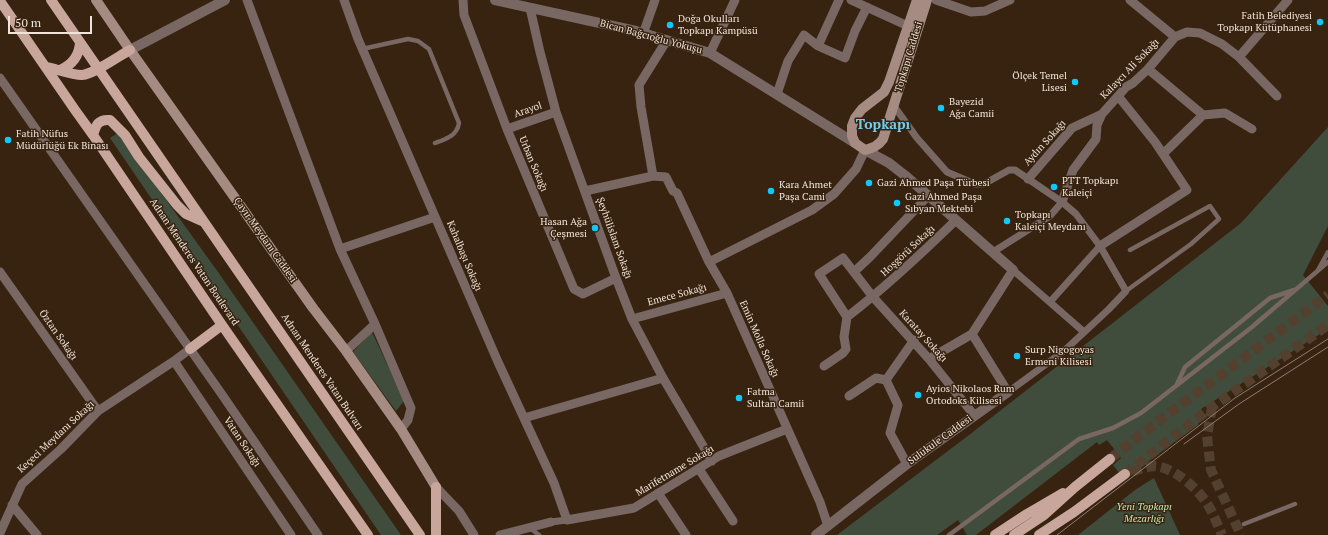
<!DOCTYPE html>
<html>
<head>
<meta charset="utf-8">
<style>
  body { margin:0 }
  #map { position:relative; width:1328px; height:535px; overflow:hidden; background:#372310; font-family:"PT Serif",serif }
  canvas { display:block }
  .scale { position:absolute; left:8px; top:16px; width:84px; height:18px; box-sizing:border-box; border:2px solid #f1e3d8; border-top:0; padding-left:5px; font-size:12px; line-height:14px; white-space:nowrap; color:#f1e3d8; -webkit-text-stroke:3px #372310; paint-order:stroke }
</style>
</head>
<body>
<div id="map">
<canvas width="1328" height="535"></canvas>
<div class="scale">50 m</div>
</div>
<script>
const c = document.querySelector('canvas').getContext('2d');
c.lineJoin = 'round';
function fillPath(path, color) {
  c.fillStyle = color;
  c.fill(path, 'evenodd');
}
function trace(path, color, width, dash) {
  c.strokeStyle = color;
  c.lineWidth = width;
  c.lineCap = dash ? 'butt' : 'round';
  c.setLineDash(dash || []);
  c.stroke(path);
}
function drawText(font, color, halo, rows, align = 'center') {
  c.font = font + ' "PT Serif",serif';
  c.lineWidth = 3;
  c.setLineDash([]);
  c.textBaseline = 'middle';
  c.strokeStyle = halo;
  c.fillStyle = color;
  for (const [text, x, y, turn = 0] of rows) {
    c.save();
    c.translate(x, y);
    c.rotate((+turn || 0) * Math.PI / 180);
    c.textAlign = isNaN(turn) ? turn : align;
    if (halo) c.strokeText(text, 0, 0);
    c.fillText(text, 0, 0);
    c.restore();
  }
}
const green = new Path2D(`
  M1328,127v99l-25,49 25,31v23l-127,80 -3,16 -74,54 -11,-14 8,-7 -14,-18 -8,5 -2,-3 -121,93h-9l-9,-15 -21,15h-100l132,-100 272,-212z
  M118,133l100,139 183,263h-20l-271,-397z
  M372,332l32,69 -8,10 -43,-59z
  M1154,478l26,57h-102l57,-45z`);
const primaryTunnel = new Path2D(`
  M1212,407l-5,29 4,34 30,65
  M1110,459l29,-23 189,-141
  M1132,472c7,-3 14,-5 21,-6 19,0 43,21 53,36 7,10 11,22 16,33
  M1125,474l87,-67 116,-82`);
const service = new Path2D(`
  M362,49l46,-10 10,2 11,8 30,74c-2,13 -13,16 -24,20
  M1318,270l10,-18
  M1126,291l65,-47 28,-25 -9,-13 -80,44
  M1177,384l8,-17 85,-69 24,-8
  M1244,524l51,-20
  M530,528l9,7
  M949,535l130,-96 34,-11 28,-15 111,-86 76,-65`);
const pedestrian = new Path2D(`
  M894,106l23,32 30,34 28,12h9l25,-14h6l47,32 14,12 24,32 26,45 -17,18 -45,42 -56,41
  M993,252l57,-36 12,-14
  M1013,270l71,62
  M1050,302l50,-56
  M551,522l16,-2`);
const minor = new Path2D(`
  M247,0l93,249 35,75 36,84 -3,12 -7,9
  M344,0l14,39 140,323 56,121 13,37 67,-12 85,-52 68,-27
  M463,0l1,15 43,114 67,160 9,5 33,-16
  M851,0l57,26
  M936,0l35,12 14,-1 25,-11
  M1130,0l45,37
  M530,8l10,44 16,60 60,166 16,41 31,59 49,83
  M643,34l12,-34
  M1175,37l12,-5 13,1 22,11 17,13 38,39
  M818,46l21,-46
  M710,53l25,-53
  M1239,57l49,-57
  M1148,69l55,46
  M0,78l223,318 95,139
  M777,94l11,-33 16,-26 14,11 27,12 10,-27 12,-24
  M507,129l49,-17
  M1163,154l40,-39 22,-2 27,16
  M653,176l-12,-69 -2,-22 28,-45
  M1028,179l44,-51 30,-14
  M585,191l68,-15 13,1 7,14 4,2 32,69 18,31 93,209 8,24
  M1062,202l11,-32 23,-31 1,-14 5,-11 24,-27 7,-4 15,-14 27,-32
  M956,220c-35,34 -70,67 -109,97l-28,-43 24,-16 30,39 56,62 45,56
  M1100,246l87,-56 -32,-48 -37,-46
  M340,249l95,-32
  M709,262l103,-52 22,-16 22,-25 9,-19
  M855,271l15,-14 58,-61
  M0,272l98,139
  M632,319l95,-26
  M972,334l36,58
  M346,351l29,-27
  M929,359l43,-25 41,-64
  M174,361l117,174
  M824,366l19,-13 3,-4 -2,-12 3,-20
  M849,396l27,-18 10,2
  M524,418l139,-40
  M907,464l-17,-31 8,-28 -12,-25 28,-40
  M699,469l34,52
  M436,487l23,24 15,24
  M658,493l28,42
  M12,505l25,30
  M0,533l22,-49 39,-35 37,-38 76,-50 16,-12
  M500,535l51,-13`);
const tertiary = new Path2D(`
  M495,0l141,31 74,22 145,90
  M130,50l95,-50
  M865,150l24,13 18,14 106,93
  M816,535l91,-71 101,-72`);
const secondary = new Path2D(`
  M96,0l34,50 183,258 33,43 55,78 35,58
  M917,0l-28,82 -5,10 -22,17 -7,9 -3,8v10l3,7 10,7c8,-2 13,-4 18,-11l44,-139`);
const primary = new Path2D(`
  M51,0l369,535
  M0,1l75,109 18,25 129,190 146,210
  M46,67c11,2 25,8 36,8 12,-1 37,-19 48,-25
  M60,70c12,-5 19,-14 20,-27
  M93,135c3,-10 5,-16 17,-15l15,15 14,22 38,48 9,9 18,8
  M190,349l32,-24
  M436,487v48
  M995,535l32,-21 36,-21
  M1014,535l30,-20 31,-28 35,-28
  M1039,535l35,-23 51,-38`);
const tram = new Path2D(`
  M1184,444l55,-40 89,-57
  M1057,535l178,-137 93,-59`);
const markers = [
  [1320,22,4,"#0ecafa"],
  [670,25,4,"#0ecafa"],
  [1075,82,4,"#0ecafa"],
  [941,108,4,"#0ecafa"],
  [8,140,4,"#0ecafa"],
  [869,183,4,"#0ecafa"],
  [1054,187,4,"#0ecafa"],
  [771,191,4,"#0ecafa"],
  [897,203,4,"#0ecafa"],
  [1007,221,4,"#0ecafa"],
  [595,228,4,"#0ecafa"],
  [1017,356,4,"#0ecafa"],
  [918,395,4,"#0ecafa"],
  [739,398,4,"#0ecafa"]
];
const poiNames = [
  ["Fatih Belediyesi",1312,16,"right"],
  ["Topkapı Kütüphanesi",1312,28,"right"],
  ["Doğa Okulları",678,19],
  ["Topkapı Kampüsü",678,31],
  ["Ölçek Temel",1067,76,"right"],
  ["Lisesi",1067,88,"right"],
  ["Bayezid",949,102],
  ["Ağa Camii",949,114],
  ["Fatih Nüfus",16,134],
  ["Müdürlüğü Ek Binası",16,146],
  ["PTT Topkapı",1062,181],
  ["Kaleiçi",1062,193],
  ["Gazi Ahmed Paşa Türbesi",877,183],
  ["Kara Ahmet",779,185],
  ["Paşa Cami",779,197],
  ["Gazi Ahmed Paşa",905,197],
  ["Sıbyan Mektebi",905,209],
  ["Topkapı",1015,215],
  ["Kaleiçi Meydanı",1015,227],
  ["Hasan Ağa",587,222,"right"],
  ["Çeşmesi",587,234,"right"],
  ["Surp Nigogoyas",1025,350],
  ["Ermeni Kilisesi",1025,362],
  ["Ayios Nikolaos Rum",926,389],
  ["Ortodoks Kilisesi",926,401],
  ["Fatma",747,392],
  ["Sultan Camii",747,404]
];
const streetNames = [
  ["Bican Bağcıoğlu Yokuşu",651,37,15],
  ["Topkapı Caddesi",909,57,-73],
  ["Kalaycı Ali Sokağı",1130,69,-46],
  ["Arayol",528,110,-19],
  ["Aydın Sokağı",1045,143,-48],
  ["Urban Sokağı",533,164,67],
  ["Şeyhülislam Sokağı",614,238,70],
  ["Çayır Meydanı Caddesi",265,240,55],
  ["Hoşgörü Sokağı",908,251,-43],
  ["Kahalbaşı Sokağı",464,256,67],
  ["Adnan Menderes Vatan Boulevard",194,262,56],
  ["Emece Sokağı",677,295,-15],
  ["Öztan Sokağı",58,335,55],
  ["Karatay Sokağı",923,336,48],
  ["Emin Molla Sokağı",759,339,66],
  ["Adnan Menderes Vatan Bulvarı",322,372,56],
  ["Keçeci Meydanı Sokağı",56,437,-43],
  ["Sulukule Caddesi",940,440,-36],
  ["Vatan Sokağı",242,442,56],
  ["Marifetname Sokağı",675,471,-31]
];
const parkNames = [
  ["Yeni Topkapı",1144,507],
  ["Mezarlığı",1144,519]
];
const districtNames = [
  ["Topkapı",883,125]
];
fillPath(green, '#414d3c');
trace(primaryTunnel, '#53402e', 10, [10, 5]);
trace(service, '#786762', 4.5);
trace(pedestrian, '#786762', 7);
trace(minor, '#786762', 9);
trace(tertiary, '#786762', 10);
trace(secondary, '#a68b83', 10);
trace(primary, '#c9a69c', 10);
trace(tram, '#8f7e6f', 1);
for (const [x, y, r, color] of markers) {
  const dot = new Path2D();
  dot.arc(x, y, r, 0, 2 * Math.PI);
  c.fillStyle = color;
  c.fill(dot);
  trace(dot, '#372310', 1.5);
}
drawText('10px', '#f1e3d8', '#372310', poiNames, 'left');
drawText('10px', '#f1e3d8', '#372310', streetNames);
drawText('italic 10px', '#c5eab4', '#372310', parkNames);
drawText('bold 14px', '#71cfef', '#372310', districtNames);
</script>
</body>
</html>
